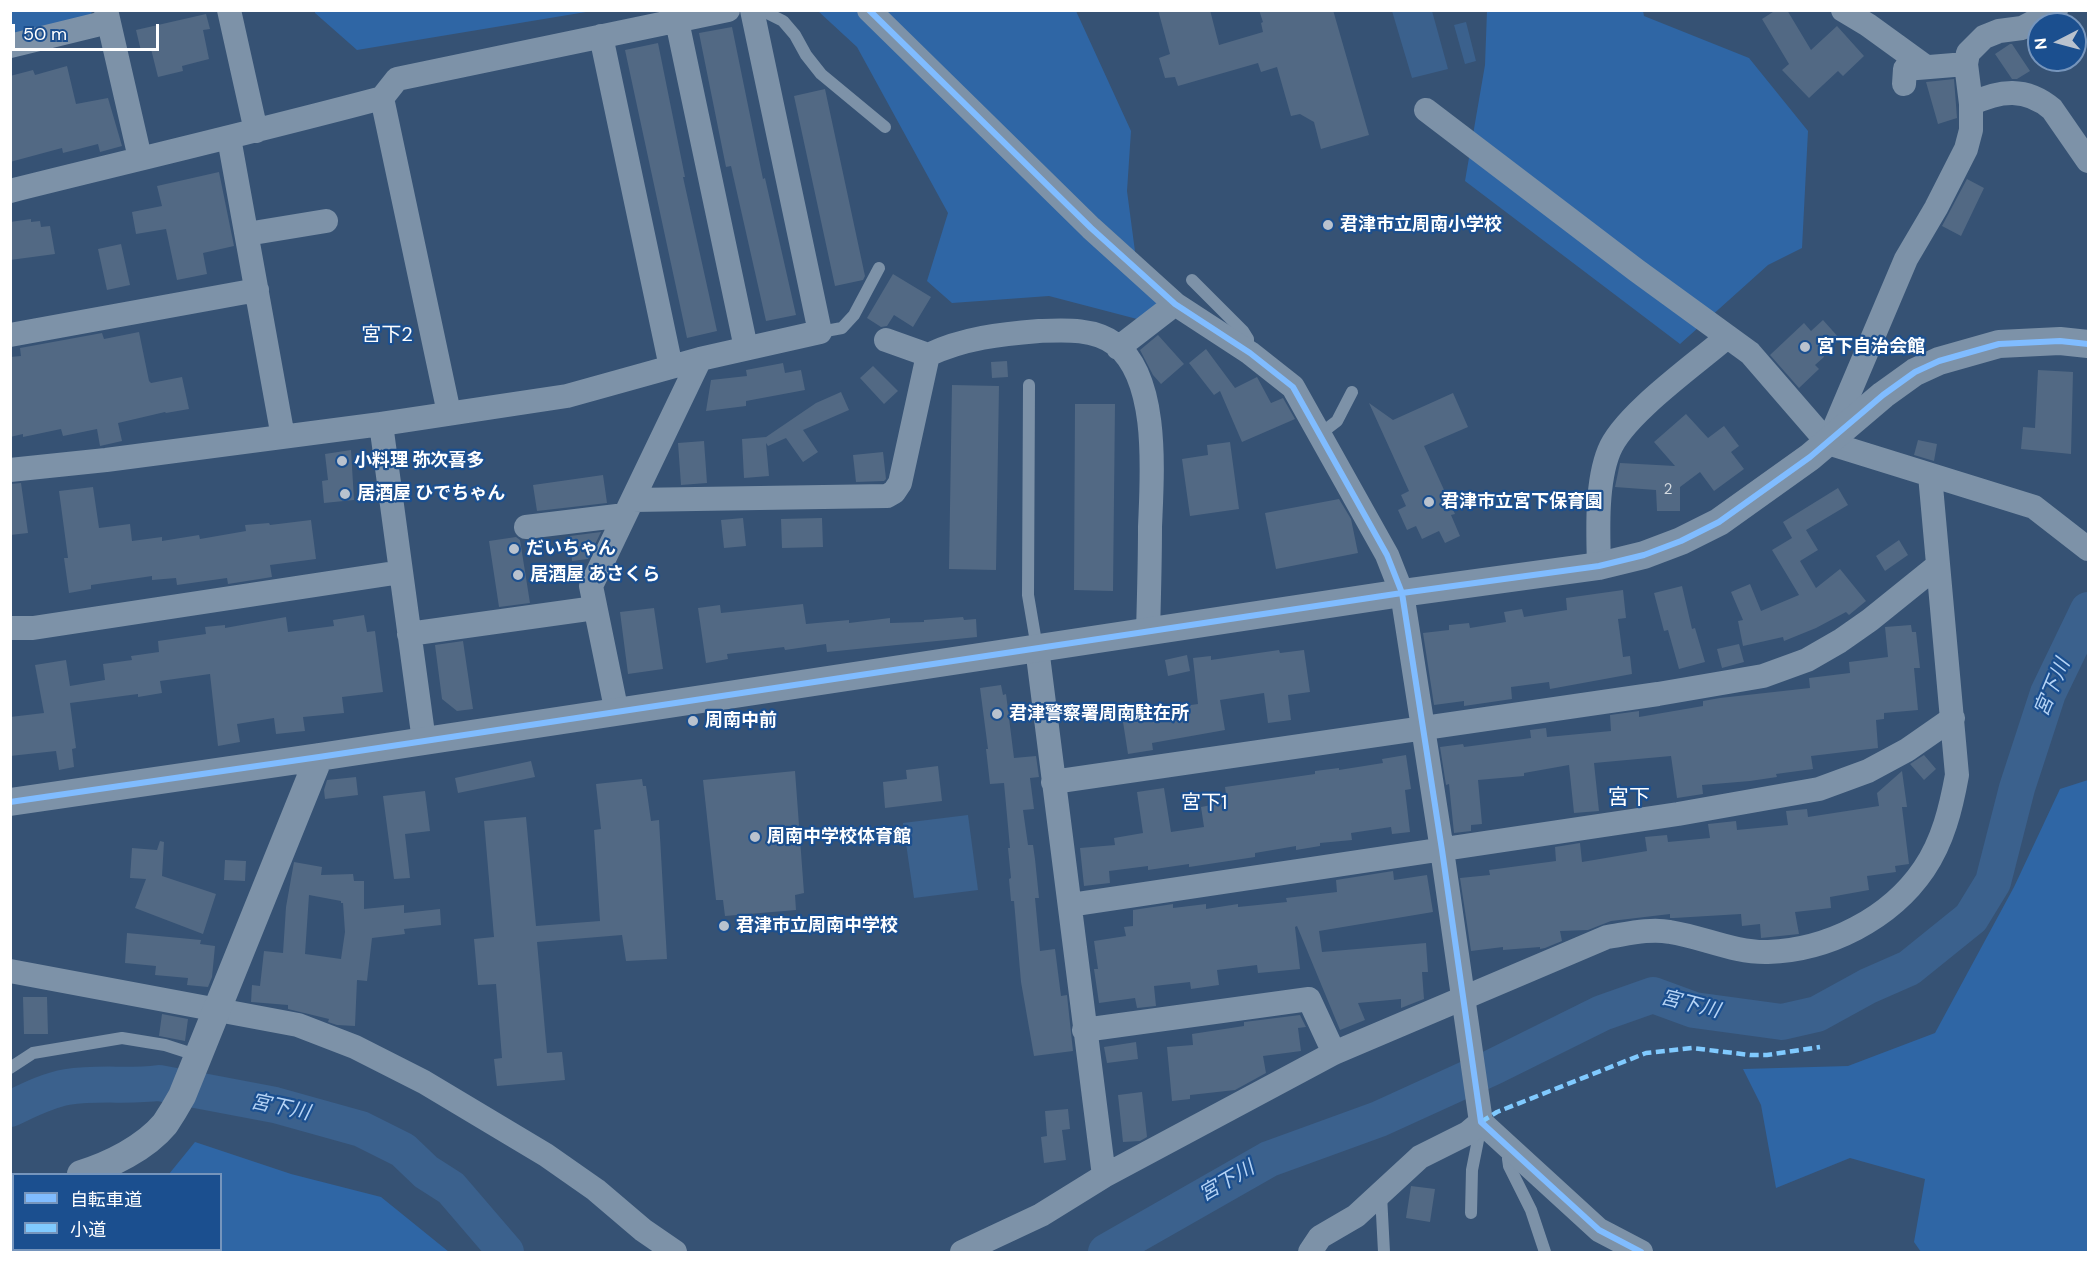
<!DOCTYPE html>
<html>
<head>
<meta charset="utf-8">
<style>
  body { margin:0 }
  #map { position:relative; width:2099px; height:1263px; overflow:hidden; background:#365274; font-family:"DM Sans","Noto Sans JP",sans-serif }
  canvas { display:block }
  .frame { position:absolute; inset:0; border:12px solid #fff; pointer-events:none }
  .legend { position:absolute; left:12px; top:1173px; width:210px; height:78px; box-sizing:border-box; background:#1b4f8f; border:2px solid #7695bc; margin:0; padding:8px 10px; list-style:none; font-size:18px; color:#fff }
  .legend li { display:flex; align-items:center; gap:12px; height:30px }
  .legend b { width:30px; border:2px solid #7695bc }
  .north { position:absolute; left:2027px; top:12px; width:60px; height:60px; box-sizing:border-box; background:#1b4f8f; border:2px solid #7695bc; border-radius:50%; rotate:264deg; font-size:16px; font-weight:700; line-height:24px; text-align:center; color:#fff }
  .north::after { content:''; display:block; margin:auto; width:21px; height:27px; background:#b9c2ce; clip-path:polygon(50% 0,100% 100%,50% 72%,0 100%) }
  .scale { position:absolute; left:12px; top:24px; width:147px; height:27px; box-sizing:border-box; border:3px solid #fff; border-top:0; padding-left:8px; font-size:18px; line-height:21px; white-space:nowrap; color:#fff; -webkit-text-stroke:4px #1b4f8f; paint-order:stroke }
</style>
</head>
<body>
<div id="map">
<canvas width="2099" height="1263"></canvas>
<div class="frame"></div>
<ul class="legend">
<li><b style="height:8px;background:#80bcff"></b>自転車道</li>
<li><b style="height:8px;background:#80caff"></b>小道</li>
</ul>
<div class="north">N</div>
<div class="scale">50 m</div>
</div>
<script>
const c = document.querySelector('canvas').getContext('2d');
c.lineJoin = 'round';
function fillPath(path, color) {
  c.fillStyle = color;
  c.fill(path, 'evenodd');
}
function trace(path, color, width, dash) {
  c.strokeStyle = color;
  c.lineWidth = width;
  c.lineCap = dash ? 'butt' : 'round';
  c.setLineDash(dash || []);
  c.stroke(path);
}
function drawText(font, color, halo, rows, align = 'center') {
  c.font = font + ' "DM Sans","Noto Sans JP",sans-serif';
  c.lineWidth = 4.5;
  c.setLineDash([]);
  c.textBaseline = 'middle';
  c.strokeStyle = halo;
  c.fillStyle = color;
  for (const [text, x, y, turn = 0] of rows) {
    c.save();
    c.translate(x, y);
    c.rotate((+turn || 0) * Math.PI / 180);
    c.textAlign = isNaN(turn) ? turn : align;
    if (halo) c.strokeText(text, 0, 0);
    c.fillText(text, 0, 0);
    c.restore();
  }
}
const green = new Path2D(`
  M10,11h82l-3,9 -78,18z
  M315,11v-1l277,1 -235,39 -42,-37z
  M818,11h258l55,120 -4,60 9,68 21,46 -20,14 -88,-23 -97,7 -25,-22 21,-68 -91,-166z
  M1487,11h156l1,5 105,42 59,73 -6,117 -34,17 -88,79 -215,-163 20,-116z
  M2088,780v472h-167l-7,-10 11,-63 -75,-21 -74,30 -15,-83 -18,-36 105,-3 87,-33 79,-146 46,-98z
  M195,1142l96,32 90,23 68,55h-405l6,-2h170v-76h-51z`);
const water = new Path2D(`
  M1392,11h40l16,58 -36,9z
  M1466,22l10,39 -11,3 -11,-39z
  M968,815l10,75 -64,8 -11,-75z
  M90,1077l47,8 8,-6 22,1 -12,18c-19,-3 -37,-6 -57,-6 -18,0 -40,12 -56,5l-7,4 -1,-11 30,-10z`);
const river = new Path2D(`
  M10,1109c17,-8 38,-19 57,-22 31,-5 62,0 92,-4l116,22 86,24 42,21 23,22 25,16 55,64
  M1106,1252l163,-93 110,-40 114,-52 109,-54 51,-18 41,15 88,12 35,-8 51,-28 41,-18 62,-50 22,-36 24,-94 31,-95 40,-83`);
const building = new Path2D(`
  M1158,10h52l9,35 44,-13 -2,-9 2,-1 -4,-12h74l36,125 -48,14 -7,-27 -14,-8 -9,2 -14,-49 -16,5 -3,-9 -80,23 -3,-9 -10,1 -6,-20 11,-4z
  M1776,10h11l24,40 26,-24 27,30 -21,20 -5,-5 -29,27 -27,-28 7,-6 -27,-45z
  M206,14l4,15 -7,1 6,29 -27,7 1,5 -25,6 -7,-28 -10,2 -5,-21z
  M732,27l31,152 2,-1 31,137 -30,6 -35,-155 -5,1 -27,-134z
  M658,43l27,134h-2l34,154 -30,7 -62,-288z
  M2010,44h2l18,27 -13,8h-5l-17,-25z
  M67,66l9,38 32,-6 14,48 -22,6 -2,-8 -35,9 -1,-5 -52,14v-86l23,-6 2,5z
  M1954,79l3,39 -19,6 -12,-42z
  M825,89l40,187 -2,4 -28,6 -41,-190z
  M219,172l15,74 -31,7 4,21 -30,6 -11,-51 -30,5 -4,-22 30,-6 -5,-20z
  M1967,179l17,9 -23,48 -19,-10z
  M31,219v3l9,-1 1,6 9,-1 5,28 -45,6v-38z
  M121,244l9,41 -23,5 -9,-41z
  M893,274l38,23 -18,30 -19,-12 -7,11 -6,1 -14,-9z
  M1823,320l17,19 -17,16 1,2 -9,8 4,4 -20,19 -29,-33 34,-32 7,8z
  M139,332l10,49 2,2 31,-6 7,32 -23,4 -1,-1 -47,11 4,18 -22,5 -3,-17 -34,7 -2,-7 -38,8v-3l-13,3v-80l11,-1 -1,-8 82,-15 2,6z
  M1158,335l26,29 -23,20 -8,-9 -13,-25z
  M1206,349l29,39 22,-11 14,26 12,-5 12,21 -53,23 -22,-51 -6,4 -25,-32z
  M1007,361l1,16 -16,1 -1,-16z
  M783,363l2,10 16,-3 4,20 -59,11v5l-40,5 5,-31 36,-4 -1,-6z
  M873,366l25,25 -14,13 -24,-26z
  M2038,370l35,2 -2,82 -50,-5 2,-22 12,1z
  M952,385l47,1 -3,184 -47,-1z
  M841,392l8,18 -46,20 15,22 -15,10 -17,-24 -18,8 -2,-3 3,33 -25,2 -2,-39 24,-2 50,-34z
  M1453,393l15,34 -44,19 31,68 -4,1 9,21 -15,7 -6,-12 -17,8 -6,-13 -9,4 -9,-20 8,-4 -5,-11 8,-4 -40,-88 24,17z
  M1075,404h40l-2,187 -39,-1z
  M1686,414l22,24 16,-12 15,20 -8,6 13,17 -30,22 -14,-19 -20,15v24h-23l-1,-21 -41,-3 5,-24 55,3 -21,-24z
  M1918,440l19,4 -3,17 -20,-6z
  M704,441l3,42 -26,2 -3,-42z
  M1230,442l9,67 -49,7 -8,-57 26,-4 -1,-10z
  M351,450l3,50 -30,3 -2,-22 6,-1 -3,-26z
  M883,452l3,27 -2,2 -28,1 -3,-27z
  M603,475l4,28 -70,8 -4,-26z
  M21,483l7,50 -18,2v-51z
  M93,487l6,41 31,-4 2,17 30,-4v4l37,-6 1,4 46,-8 -1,-6 24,-2 1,2 41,-5 5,39 -46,6 2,12 -44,7 -1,-6 -50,7 -1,-7 -24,2v-4l-61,9v4l-22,4 -5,-35h4l-9,-67z
  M1838,488l10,17 -42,25 12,20 -18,11 16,27 24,-19 26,32 -17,14 -3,-3 -30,16 -32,13 -1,-4 -40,9 -5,-25 5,-1 -12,-28 19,-8 11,27 38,-16 -27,-45 20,-12 -9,-16z
  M1339,499l12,20 7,34 -82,16 -11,-56z
  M743,518l3,28 -22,2 -3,-28z
  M822,518l1,29 -41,1 -1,-29z
  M601,532l-13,27 -16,2 -2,-25z
  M516,537l4,3 10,63 -31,4 -10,-66z
  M1899,540l9,15 -23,16 -9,-15z
  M1682,586l10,43 3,-1 10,34 -26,7 -11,-39 -4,1 -10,-38z
  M1623,590l3,28 -8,1 5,38 7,-1 2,18 -82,15 -1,-7 -38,5 1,12 -48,7v-5l-30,4 -11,-72 26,-3v-5l20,-2 1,5 36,-6 -2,-10 18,-3 2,8 43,-7 -1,-12z
  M803,604l3,20 43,-4v3l41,-5v5l34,-1v-2l39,-3 1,3 12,-1 1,18 -150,15 -1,-8 -41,6 -1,-3 -57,7 1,5 -22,4 -8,-55 22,-3 1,8z
  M654,608l9,61 -35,5 -8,-62z
  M364,615l3,17 8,-1 8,61 -41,5 2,16 -41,4 2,14 -29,3 -2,-16 -37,6 3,18 -22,4 -8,-72 -50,7 2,12 -24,4v-3l-68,9 6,45 -4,1 2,18 -15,3 -3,-19 -46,5v-39l34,-4 -9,-48 31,-5 4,26 35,-6 -2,-16 29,-4 -1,-4 28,-4 -1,-11 48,-7 -1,-7 20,-2v3l61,-11 2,15 46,-6 -1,-6z
  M1911,625l1,7h4l4,36h-6l4,42 -34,3v6l-8,1 2,28 -67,8 2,13 -37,5 1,3 -27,4 -48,4 1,9 -26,4 -6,-42 -77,7 5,48 -25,2 -5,-48 -45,8v3l-46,4 4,44 -11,1v6l-17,2 -5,-49 -3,1 -6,-38 23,-3 1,3 67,-9 -1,-8 16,-2 1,9 64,-6 -1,-16 29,-4v6l64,-11v-5l17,-3 90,-10 -1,-10 41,-5 -1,-11 39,-5 -3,-30z
  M463,641l10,68 -16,2 -15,-12 -7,-54z
  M1739,644l5,18 -22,6 -5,-19z
  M1279,650l1,3 24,-3 6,42 -22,3 3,25 -23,3 -4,-30 -44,7 5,30 -73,13 1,7 -25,4 -5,-32 41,-7 -1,-6 35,-5 -5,-46 18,-2v4z
  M1187,655l3,16 -22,5 -3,-16z
  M1001,685l2,10 3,-1 8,64 22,-2 3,21 -9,1 4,31 -11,1 5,35h5l2,14 4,39h-4l5,53 15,-2 6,47 6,-1 6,56 -39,5 -13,-74 -7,-81h-3l-2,-22 2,-1 -3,-30h2l-6,-65 -14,1 -4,-35h2l-8,-61z
  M1406,755l5,34 -6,1 5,42 -18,2 -1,-7 -40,6 1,7 -32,3v3l-24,4v-4l-41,7v4l-66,10v-3l-41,6v-4l-39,5 1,12 -26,3 -4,-38 35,-3 -1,-7 29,-5 -6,-41 27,-4 7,44 33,-5 -3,-20 26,-5 -2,-15 90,-13v-3l24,-3v2l44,-7 -1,-4z
  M1924,755l12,14 -12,11 -14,-16z
  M531,761l4,16 -77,16 -3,-15z
  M938,766l4,35 -57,7 -2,-26 24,-3 -1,-9z
  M795,771l9,122 -9,2 1,15 -71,6 -2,-16h-7l-13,-120z
  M1902,771l5,36h-5l7,57 -14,2 1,6 -29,4 2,14 -39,7 1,11 -36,4 4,22 -38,4 -1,-14 -18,2 -1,-12 -67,4h-4v-4l-59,7 -23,9 -28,1 2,10 -17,7 -5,1v-2l-37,3v-3l-32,4 -11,-73 30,-3 -1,-5 67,-9 -1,-14 25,-4 2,19 65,-11 -2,-14 22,-2 1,7 42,-4 -2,-14 28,-3 1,9 51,-5 -2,-14 21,-2 1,8 71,-11 -2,-13z
  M356,777l2,18 -33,4 -1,-9 3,-10z
  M642,779l1,7h3l5,35 8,-1 8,139 -41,2 -4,-26 -85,7 10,111 15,-1 3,28 -68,6 -3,-27 8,-1 -6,-74 -18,1 -4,-46 20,-2 -10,-116 42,-4 10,109 64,-5 -6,-91 7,-1 -5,-45z
  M425,791l5,40 -25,3 5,44 -16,1 -11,-83z
  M160,841l4,1 -2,34 54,18 -13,40 -68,-26 11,-29 -16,-1 2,-30 25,2z
  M225,860l21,1 -1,20 -21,-1z
  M294,862l28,5 -1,8 32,-1 1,7h10v28l40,-4v8l36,-4 1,16 -37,4 1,5 -33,4 -5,43 -10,-1 -2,46 -18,-1 -9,-3 1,-3 -41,-10v-4l-37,-3 1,-17 8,1 4,-35 19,2 3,-46zM309,895l32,6v2h2l2,29 -4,27 -36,-5z
  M1393,871l1,9 33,-5 6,37 -114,19 3,21 104,-9 2,29h-6l2,27 -23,9v-9l-43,4 7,17 -25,10 -43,-104 -2,1 5,42 -42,4 -1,-8 -40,5 2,15 -28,4 -1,-7 -36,4 2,20 -19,2 -2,-10 -36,5 -5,-34h4l-4,-28 32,-5 -2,-9 9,-1v-16l40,-6v4l33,-4v5l32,-5v3l49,-5 -1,-4 51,-6 -1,-12z
  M127,933l74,7 -1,4 15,2 -3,31 -4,10 -21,-2 1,-7 -33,-3 1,-9 -31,-3z
  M23,997h24l1,37h-24z
  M162,1014l26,5 -3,22 -26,-5z
  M1300,1015l6,12 -8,1 3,23 -38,5 3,17 -31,17 -45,5v4l-18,2 -5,-54 26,-2 -1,-11 52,-8v-4z
  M1136,1042l2,17 -31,4 -3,-16z
  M1142,1092l5,45 -7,4 -17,1 -5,-47z
  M1068,1109l2,20 -8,1 4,30 -22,3 -3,-26 6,-1 -2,-25z
  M1411,1186l24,3 -5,33 -24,-4z`);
const service = new Path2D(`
  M761,10l22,11 12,14 11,20 15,19 64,53
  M1192,280l51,51 5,8v13
  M820,332l22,-4 12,-13 25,-47
  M1029,385l-1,210 9,53
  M1320,434l17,-13 15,-29
  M10,1068l23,-15 89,-15 43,7 34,11
  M1511,1150l-3,9 1,7 22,44 14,42
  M1381,1195l3,57
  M1471,1213l1,-43 9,-45`);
const minor = new Path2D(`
  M106,10l34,148
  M229,10l27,121
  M869,10l222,218 84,76 75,49 43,34 94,168 15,38 40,257 39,272 118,108 42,22
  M1843,10l25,15 58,42
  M677,21l69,327
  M601,36l70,331
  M10,46l98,-24
  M1904,84l1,-15 61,-5
  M382,98l67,315
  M1971,104c29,-14 55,-17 81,5l36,52
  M1426,110l210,160 114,83 78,90 206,64 54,42
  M229,138l54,299
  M10,191c124,-31 248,-60 372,-93l15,-19 331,-69
  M247,234l79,-13
  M10,335l247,-45
  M886,340l42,15
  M1118,348l57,-44
  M381,424l43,317
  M1828,443l78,-184 30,-51 30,-59 5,-19v-26l-5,-40 2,-11 16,-16 15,-6 23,-3 34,-18
  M10,470l96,-10 275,-36 186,-28 133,-37 120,-27 -68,-322
  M633,500l254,-4 7,-4 6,-9 28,-128c36,-17 73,-21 111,-24 25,-1 55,-3 76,13 45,35 37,131 35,183 0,35 -1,70 -2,105
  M526,527l99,-12
  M1599,566c-1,-34 -3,-83 10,-115 14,-36 87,-87 118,-114
  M10,628h23l368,-56
  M409,634l186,-26
  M1037,648l67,528
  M617,713l-26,-127 109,-227
  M1053,782l605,-88 105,-18 44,-16 33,-19 30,-21 67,-54
  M1070,905l608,-91 141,-25 49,-18 39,-21 46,-32
  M10,971l288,54 57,22 69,35 122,73 50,35 47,40 32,22
  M1084,1030l225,-31 25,54
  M962,1252l79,-37 63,-39 230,-123 273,-116c20,-3 43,-9 63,-5 33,5 64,21 98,20 60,-2 122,-33 156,-83 19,-28 27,-61 33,-94l-27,-300
  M1310,1252l10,-15 36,-21 64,-59 48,-24 13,-11`);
const tertiary = new Path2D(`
  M10,802l309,-45 1083,-164 197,-27 45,-11 37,-14 38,-19 91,-65 73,-62 32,-23 24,-11 60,-17 61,-3 28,3
  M81,1174c29,-9 64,-26 84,-50 6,-9 12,-19 17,-28l137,-339
  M10,1197l4,-1`);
const quiet = new Path2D(`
  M1481,1122l16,-10 149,-59 46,-5 58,7h17l53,-8`);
const cycleway = new Path2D(`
  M869,10l222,218 84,76 75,49 43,34 94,168 15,38 40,257 39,272 118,108 42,22
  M10,802l309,-45 1083,-164 197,-27 45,-11 37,-14 38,-19 91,-65 73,-62 32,-23 24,-11 60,-17 61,-3 28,3`);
const markers = [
  [1328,225,6,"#b9c2ce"],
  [1805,347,6,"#b9c2ce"],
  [342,461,6,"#b9c2ce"],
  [345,494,6,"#b9c2ce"],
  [1429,502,6,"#b9c2ce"],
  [514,549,6,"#b9c2ce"],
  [518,575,6,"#b9c2ce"],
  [997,714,6,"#b9c2ce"],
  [693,721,6,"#b9c2ce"],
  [755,837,6,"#b9c2ce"],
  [724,926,6,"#b9c2ce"]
];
const numberNames = [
  ["2",1668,490]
];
const poiNames = [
  ["君津市立周南小学校",1340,225],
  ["宮下自治会館",1817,347],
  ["小料理 弥次喜多",354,461],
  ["居酒屋 ひでちゃん",357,494],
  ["君津市立宮下保育園",1441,502],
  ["だいちゃん",526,549],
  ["居酒屋 あさくら",530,575],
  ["君津警察署周南駐在所",1009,714],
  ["周南中前",705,721],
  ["周南中学校体育館",767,837],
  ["君津市立周南中学校",736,926]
];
const neighbourhoodNames = [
  ["宮下2",387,336],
  ["宮下1",1204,804]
];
const waterNames = [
  ["宮下川",2053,688,-67],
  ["宮下川",1690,1005,14],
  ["宮下川",280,1108,12],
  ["宮下川",1227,1182,-30]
];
const quarterNames = [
  ["宮下",1629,798]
];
fillPath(green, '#2f66a5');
fillPath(water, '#3b618d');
trace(river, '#3b618d', 36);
fillPath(building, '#526984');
trace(service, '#7d92a8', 12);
trace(minor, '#7d92a8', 24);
trace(tertiary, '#7d92a8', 28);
trace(quiet, '#80caff', 4.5, [9, 4.5]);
trace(cycleway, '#80bcff', 6);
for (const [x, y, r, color] of markers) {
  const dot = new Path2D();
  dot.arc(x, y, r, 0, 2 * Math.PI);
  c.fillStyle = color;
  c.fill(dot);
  trace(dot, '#1b4f8f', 2);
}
drawText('15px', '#d4dae0', null, numberNames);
drawText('bold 18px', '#fff', '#1b4f8f', poiNames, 'left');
drawText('20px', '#fff', '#1b4f8f', neighbourhoodNames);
drawText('italic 20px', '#b5d3f5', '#1b4f8f', waterNames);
drawText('21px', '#fff', '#1b4f8f', quarterNames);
</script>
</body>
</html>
